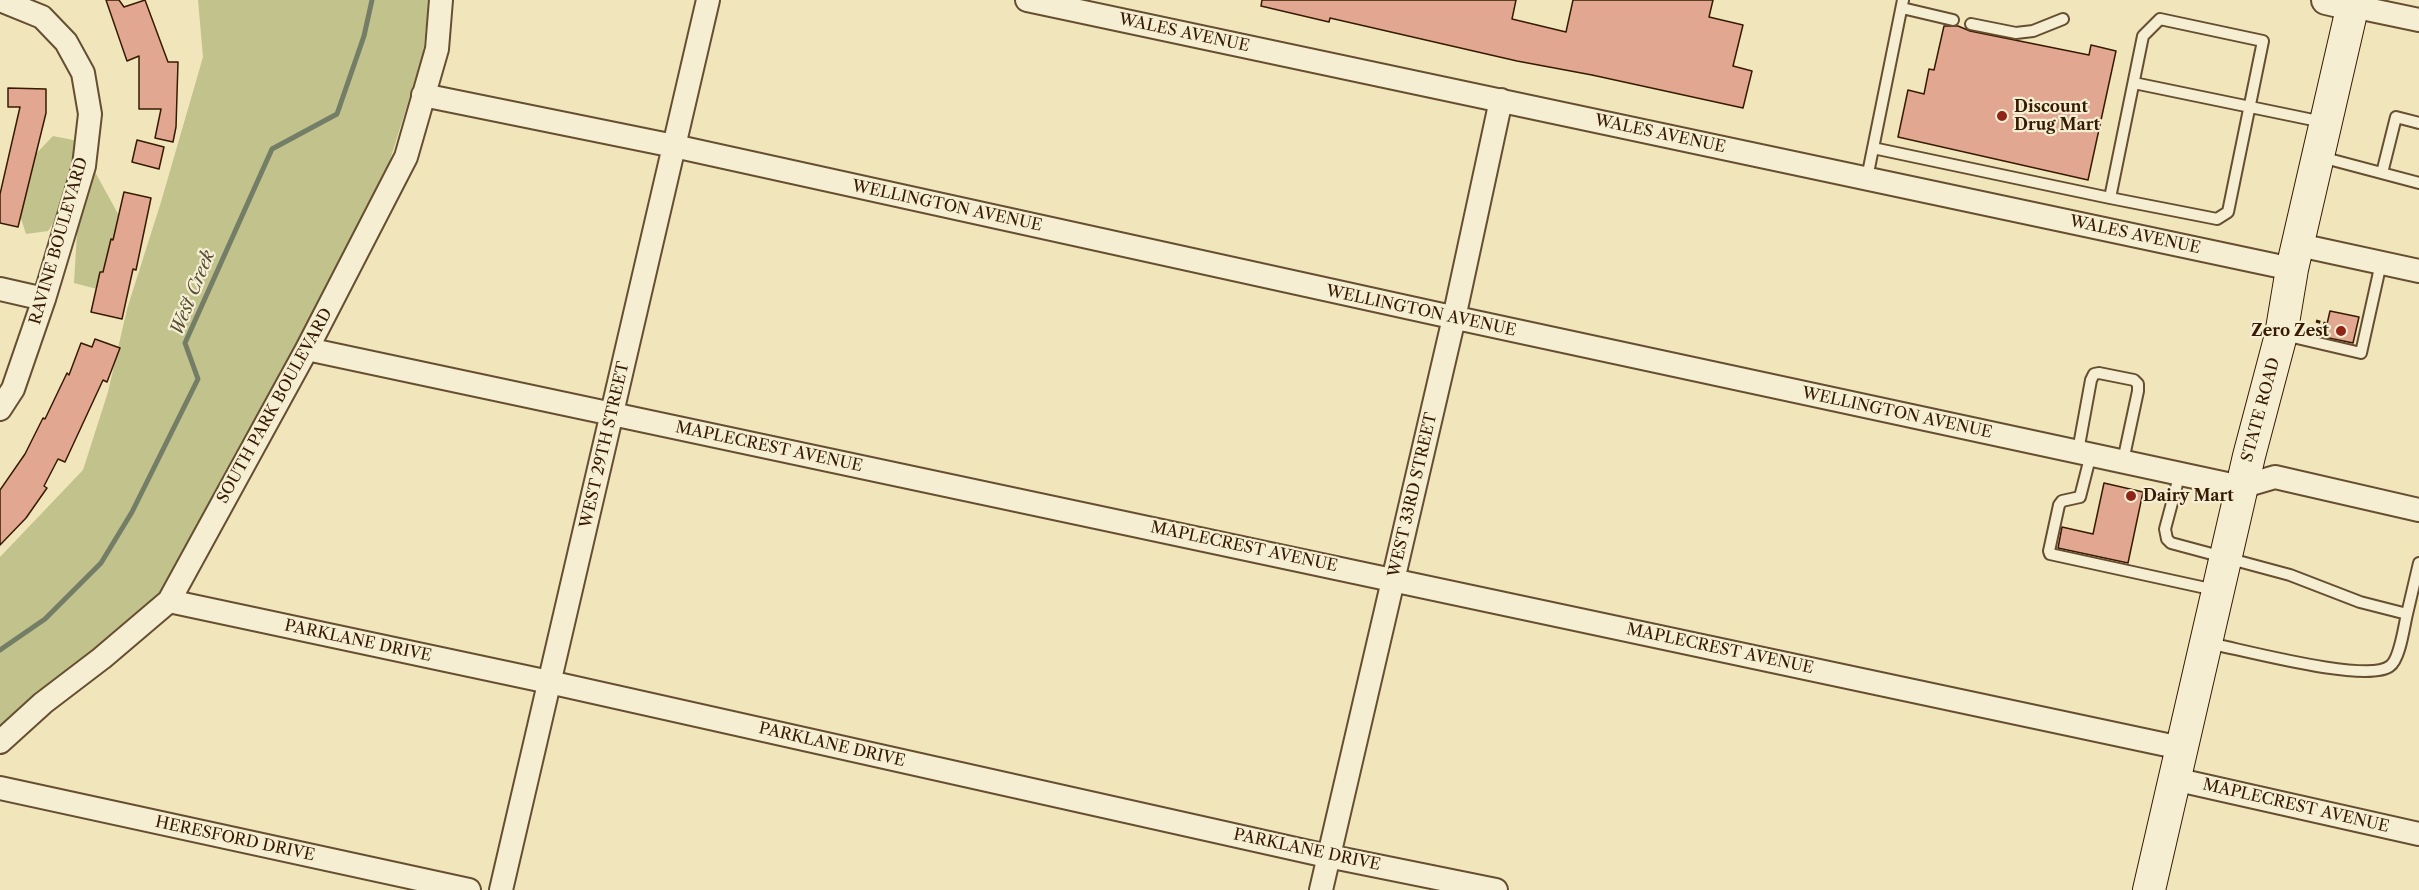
<!DOCTYPE html>
<html>
<head>
<meta charset="utf-8">
<style>
  body { margin:0 }
  canvas { display:block; background:#f1e5bc }
</style>
</head>
<body>
<canvas width="2419" height="890"></canvas>
<script>
const c = document.querySelector('canvas').getContext('2d');
c.lineJoin = 'round';
function fillPath(path, color) {
  c.fillStyle = color;
  c.fill(path, 'evenodd');
}
function trace(path, color, width, dash) {
  c.strokeStyle = color;
  c.lineWidth = width;
  c.lineCap = dash ? 'butt' : 'round';
  c.setLineDash(dash || []);
  c.stroke(path);
}
function drawText(font, color, halo, rows, align = 'center') {
  c.font = font + ' "Libre Caslon Text",serif';
  c.lineWidth = 4.5;
  c.setLineDash([]);
  c.textBaseline = 'middle';
  c.strokeStyle = halo;
  c.fillStyle = color;
  for (const [text, x, y, turn = 0] of rows) {
    c.save();
    c.translate(x, y);
    c.rotate((+turn || 0) * Math.PI / 180);
    c.textAlign = isNaN(turn) ? turn : align;
    if (halo) c.strokeText(text, 0, 0);
    c.fillText(text, 0, 0);
    c.restore();
  }
}
const green = new Path2D(`
  M198,0h231l-6,54 -40,129 -221,410 -162,138v-174l83,-87 25,-78 19,-83 34,-107 42,-145z
  M53,136l25,5 44,80 -25,68 -23,-6 3,-50 -16,-21 -13,19 -22,3 -9,-28 14,-47z`);
const stream = new Path2D(`
  M0,650l45,-31 56,-56 31,-51 66,-133 -13,-36 87,-194 65,-35 27,-78 8,-36`);
const building = new Path2D(`
  M106,0h13l5,7 21,-7 23,62h10l-2,65 -3,15 -18,-4 6,-29h-22v-53l-12,5z
  M1262,0h254l-4,19 54,13 7,-32h140l-4,17 34,8 -10,41 19,5 -9,37 -151,-33 -75,-14 -187,-43 -1,4 -68,-16z
  M1944,26h14l12,5 119,24 2,-10 25,6 -28,129 -190,-43 10,-47 16,4 5,-25 5,1z
  M8,88l38,1v24l-28,114 -18,-4v-29l20,-87h-12z
  M137,140l27,7 -5,22 -27,-7z
  M124,192l27,6 -15,72 -3,-1 -11,50 -31,-7 9,-40h3l8,-33 2,1z
  M2330,311l29,6 -6,26 -29,-6z
  M95,339l25,9 -13,34 -4,-2 -38,82 -7,-3 -14,27 3,2 -21,30 -26,27v-55l25,-36 18,-36 2,1 22,-46 2,2 12,-32 11,4z
  M2104,483l39,9 -15,71 -70,-15 4,-21 31,7z`);
const path = new Path2D(`
  M2316,321l11,3`);
const service = new Path2D(`
  M1902,8l51,12
  M1971,24l45,9 17,-2 30,-12
  M2134,83l189,39
  M1873,148l237,50 33,-162 17,-17 103,22 -35,171 -11,7 -107,-21
  M2321,157l98,26
  M2382,173l14,-56 23,6
  M1867,178l36,-178
  M2284,335l77,18 20,-90
  M2078,451l13,-71 3,-6 5,-1 35,7 4,4v7l-15,70
  M2091,454l-11,43 -18,4 -3,4 -10,46 1,3 165,36
  M2180,473l-15,56 2,10 4,4 119,32 70,27 47,12 12,-51
  M2208,643c32,6 160,41 182,23 10,-7 14,-40 17,-52`);
const minor = new Path2D(`
  M0,0l42,17 24,25 17,31 7,41 -6,52 -40,133 -31,90 -13,20
  M1027,0l1265,269
  M2352,6l67,14
  M423,95l251,51 764,168 803,173 34,-10 144,33
  M2299,245l120,26
  M0,289l44,10
  M307,349l1874,399
  M169,601l380,81 769,172 178,36
  M0,742l43,-39 59,-45 67,-57 138,-252 99,-192 31,-108 4,-49
  M2174,779l245,55
  M0,788l469,102
  M501,890l207,-890
  M1321,890l133,-572 47,-218`);
const tertiary = new Path2D(`
  M2326,0l26,6`);
const secondary = new Path2D(`
  M2149,890l100,-434 32,-121 11,-66 62,-269`);
const markers = [
  [2002,116,6,"#8f2418"],
  [2341,331,6,"#8f2418"],
  [2131,496,6,"#8f2418"]
];
const streetNames = [
  ["WALES AVENUE",1184,33,12],
  ["WALES AVENUE",1660,134,12],
  ["WELLINGTON AVENUE",947,206,12],
  ["WALES AVENUE",2135,235,12],
  ["RAVINE BOULEVARD",59,241,-74],
  ["WELLINGTON AVENUE",1421,311,12],
  ["SOUTH PARK BOULEVARD",275,406,-61],
  ["STATE ROAD",2261,410,-75],
  ["WELLINGTON AVENUE",1897,413,12],
  ["WEST 29TH STREET",605,445,-77],
  ["MAPLECREST AVENUE",769,447,12],
  ["WEST 33RD STREET",1413,495,-77],
  ["MAPLECREST AVENUE",1244,547,12],
  ["PARKLANE DRIVE",358,641,12],
  ["MAPLECREST AVENUE",1720,649,12],
  ["PARKLANE DRIVE",832,745,13],
  ["MAPLECREST AVENUE",2296,806,13],
  ["HERESFORD DRIVE",235,839,12],
  ["PARKLANE DRIVE",1307,850,12]
];
const poiNames = [
  ["Discount",2014,107],
  ["Drug Mart",2014,125],
  ["Zero Zest",2329,331,"right"],
  ["Dairy Mart",2143,496]
];
const waterNames = [
  ["West Creek",193,293,-68]
];
fillPath(green, '#c1c28c');
trace(stream, '#747e67', 5);
fillPath(building, '#e2a791');
trace(building, '#371b01', 1.5);
trace(service, '#664e30', 14);
trace(minor, '#664e30', 26);
trace(tertiary, '#664e30', 32);
trace(secondary, '#371b01', 34);
trace(path, '#371b01', 3, [4.5, 3]);
trace(service, '#f6eed3', 10);
trace(minor, '#f6eed3', 22);
trace(tertiary, '#f6eed3', 28);
trace(secondary, '#f6eed3', 32);
for (const [x, y, r, color] of markers) {
  const dot = new Path2D();
  dot.arc(x, y, r, 0, 2 * Math.PI);
  c.fillStyle = color;
  c.fill(dot);
  trace(dot, '#f6eed3', 2);
}
drawText('16px', '#371b01', '#f6eed3', streetNames);
drawText('bold 16px', '#371b01', '#f6eed3', poiNames, 'left');
drawText('italic 18px', '#554d34', '#f6eed3', waterNames);
</script>
</body>
</html>
